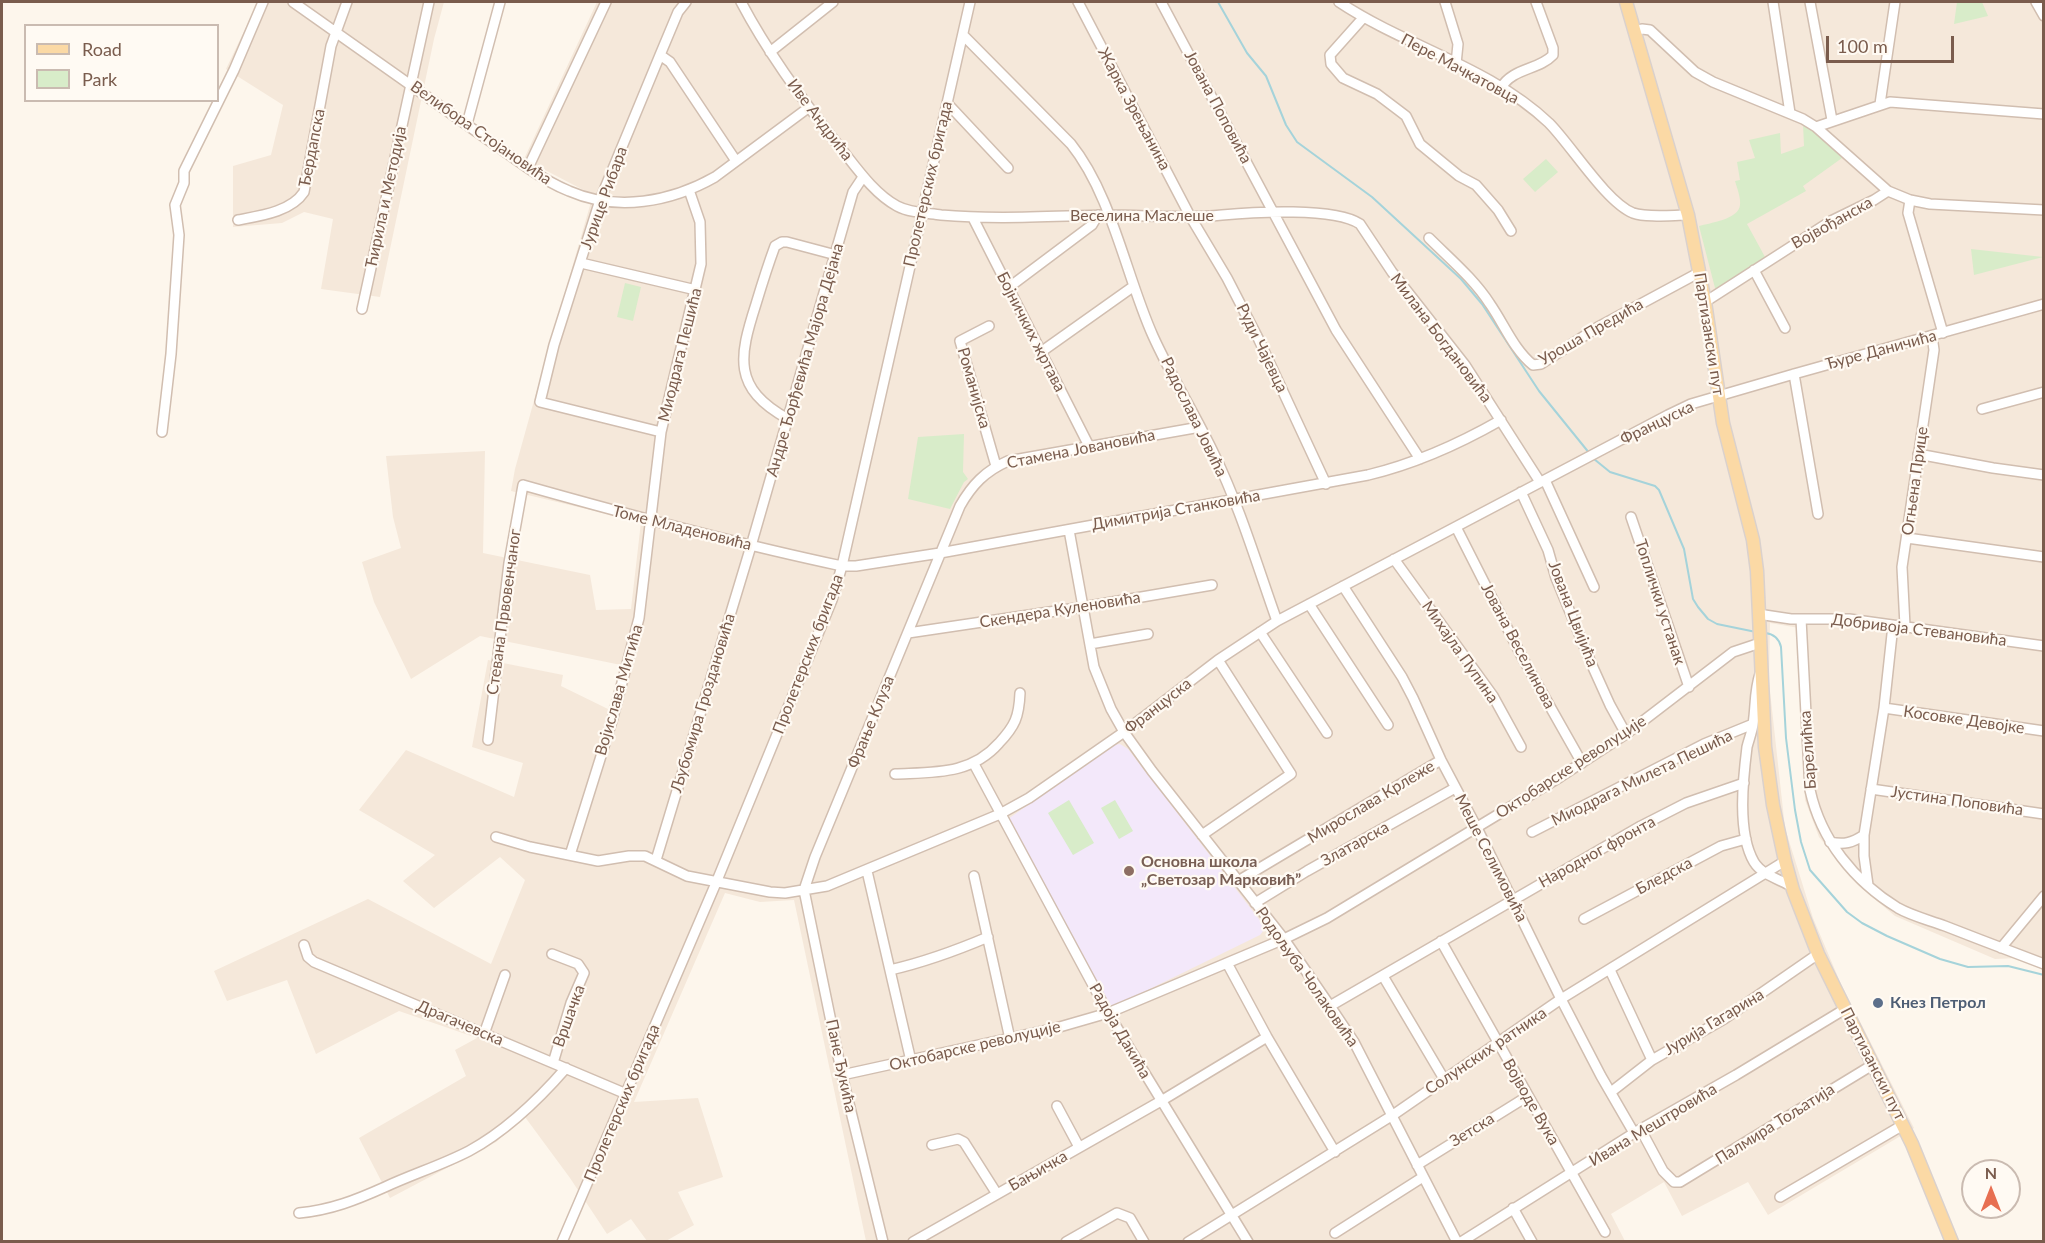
<!DOCTYPE html>
<html>
<head>
<meta charset="utf-8">
<style>
  body { margin:0 }
  #map { position:relative; width:2045px; height:1243px; overflow:hidden; background:#fdf6ec; font-family:Lato,sans-serif }
  canvas { display:block }
  .frame { position:absolute; inset:0; border:3px solid #7a5c4d; pointer-events:none }
  .legend { position:absolute; left:24px; top:24px; width:195px; height:78px; box-sizing:border-box; background:#fffaf3; border:2px solid #cabbb1; margin:0; padding:8px 10px; list-style:none; font-size:18px; color:#7a5c4d }
  .legend li { display:flex; align-items:center; gap:12px; height:30px }
  .legend b { width:30px; border:2px solid #cabbb1 }
  .north { position:absolute; left:1961px; top:1159px; width:60px; height:60px; box-sizing:border-box; background:#fffaf3; border:2px solid #cabbb1; border-radius:50%; rotate:0deg; font-size:16px; font-weight:700; line-height:24px; text-align:center; color:#7a5c4d }
  .north::after { content:''; display:block; margin:auto; width:21px; height:27px; background:#e76f51; clip-path:polygon(50% 0,100% 100%,50% 72%,0 100%) }
  .scale { position:absolute; left:1826px; top:36px; width:128px; height:27px; box-sizing:border-box; border:3px solid #7a5c4d; border-top:0; padding-left:8px; font-size:18px; line-height:21px; white-space:nowrap; color:#7a5c4d; -webkit-text-stroke:4px #fffaf3; paint-order:stroke }
</style>
</head>
<body>
<div id="map">
<canvas width="2045" height="1243"></canvas>
<div class="frame"></div>
<ul class="legend">
<li><b style="height:8px;background:#fbd9a5"></b>Road</li>
<li><b style="height:16px;background:#d8ecc9"></b>Park</li>
</ul>
<div class="north">N</div>
<div class="scale">100 m</div>
</div>
<script>
const c = document.querySelector('canvas').getContext('2d');
c.lineJoin = 'round';
function fillPath(path, color) {
  c.fillStyle = color;
  c.fill(path, 'evenodd');
}
function trace(path, color, width, dash) {
  c.strokeStyle = color;
  c.lineWidth = width;
  c.lineCap = dash ? 'butt' : 'round';
  c.setLineDash(dash || []);
  c.stroke(path);
}
function drawText(font, color, halo, rows, align = 'center') {
  c.font = font + ' Lato,sans-serif';
  c.lineWidth = 4.5;
  c.setLineDash([]);
  c.textBaseline = 'middle';
  c.strokeStyle = halo;
  c.fillStyle = color;
  for (const [text, x, y, turn = 0] of rows) {
    c.save();
    c.translate(x, y);
    c.rotate((+turn || 0) * Math.PI / 180);
    c.textAlign = isNaN(turn) ? turn : align;
    if (halo) c.strokeText(text, 0, 0);
    c.fillText(text, 0, 0);
    c.restore();
  }
}
const residential = new Path2D(`
  M258,2h186l-10,37 -54,258 -59,-8 12,-70 -29,-7 -22,11 -49,4v-61l38,-11 12,-50 -57,-36z
  M597,2h1446v968l-25,-12 -23,1 -100,-43 -37,-31 -39,-48 -14,-37 -6,-172 -29,-5 -1,59 16,146 28,90 28,66 73,144 -146,87 -20,-33 -66,34 -18,-34 -53,32 14,27h-759l-72,-341 -34,2 -35,-9 -91,209 64,-4 25,79 -45,15 16,33 -28,16h-19l-16,-22 -24,15 -37,-56 -45,-61 -29,25 -106,56 -31,-60 107,-62 -11,-26 22,-12 -78,-27 -83,43 -29,-74 -60,21 -13,-30 154,-72 123,65 34,-84 -25,-23 -66,51 -31,-27 32,-26 -76,-45 47,-60 108,47 9,-34 -51,-16 16,-87 75,15 -2,11 47,23 13,-44 -141,-29 -69,43 -37,-77 -12,-40 39,-14 -8,-31 -7,-61 99,-5 -2,102 107,22 6,35 35,-1 10,-87 -130,-31 4,-22 25,-90 53,-184 -69,-36z`);
const education = new Path2D(`
  M1120,744l8,5 134,174 2,7 -4,5 -149,73 -103,-189 105,-74z`);
const green = new Path2D(`
  M1957,2h25l6,14 -34,8z
  M1803,124l9,4 30,30 -39,28 3,5 -59,33 18,33 -46,31h-4l-16,-62c11,-3 40,-7 41,-21 1,-7 -3,-17 -5,-24l5,-1 -3,-18 18,-4 -6,-18 31,-7 1,21 23,-8z
  M1546,159l12,13 -23,20 -12,-13z
  M1971,249l72,8 -69,18z
  M625,283l16,4 -8,34 -16,-4z
  M964,434l-1,38 5,7 -4,3 -14,27 -42,-10 10,-62z
  M1069,800l25,43 -21,12 -25,-42z
  M1115,800l18,31 -14,8 -18,-31z`);
const stream = new Path2D(`
  M1218,2l29,51 19,23 20,49 11,17 75,55 89,82 21,25 57,87 51,63
  M1594,459l16,13 45,14 4,4 25,59 9,50 5,8 10,12 9,5 39,8
  M1765,633c9,1 14,5 16,14l5,91 9,72 6,32 9,28 37,42 15,11 25,13 53,23 28,8 40,-1 36,9`);
const minor = new Path2D(`
  M293,2l235,166c13,9 26,17 41,23 48,21 102,11 146,-14l93,-69
  M741,2c28,53 64,102 102,149 15,19 32,43 54,55 13,7 30,7 44,9 55,5 112,1 167,0 38,0 77,4 114,0 31,-3 113,-8 138,9l32,48 73,93 75,117
  M1078,2l112,214 37,62 32,62 67,144
  M1161,2l175,328 84,129
  M1339,2c66,44 151,65 210,121 22,22 57,79 84,90 14,5 40,2 55,2
  M1445,2l13,42 -2,20
  M1773,2l17,111
  M1810,2l22,118
  M2036,2l8,14
  M1363,18l-33,37 1,9 12,14 34,16 29,22 14,28 39,32 17,9 22,25 13,21
  M1635,31l7,-2 8,1 45,42 18,10 90,37 13,8 72,64 22,9 20,4 114,6
  M963,35l108,109c41,51 55,132 82,192 18,40 42,78 61,118 26,53 43,111 63,167
  M770,52l63,-50
  M660,55l10,7 66,99
  M1501,88c11,-20 38,-18 52,-33v-7l-17,-46
  M947,103l61,65
  M1880,104l15,-102
  M467,124l33,-122
  M1816,127l74,-25 154,12
  M528,168l78,-166
  M1910,200l-2,13 35,120
  M973,218l116,228
  M238,220c21,-4 53,-8 66,-28l27,-146 16,-44
  M1429,238c21,21 45,41 61,66 14,20 24,46 43,61l8,-1 57,-37 102,-55
  M581,263l115,27
  M1754,270l31,58
  M1008,288l84,-63 6,-10
  M1705,302l126,-81 43,-21 14,-9
  M362,309l67,-307
  M989,326l-29,15 36,125
  M1041,352l93,-66
  M1794,374l24,140
  M1982,409l62,-17
  M788,419c-56,-31 -49,-62 -32,-115 6,-20 12,-39 19,-58l7,-4h5l49,13
  M162,432l9,-78 8,-119 -4,-30 9,-22v-12l50,-101 29,-68
  M661,432l-121,-30 14,-57 46,-145 60,-145 18,-43 8,-10
  M1918,454l75,14 51,7
  M1545,480l49,107
  M1521,492l27,58 8,28 35,85 19,42 16,29
  M1631,517l58,170
  M1456,527l66,130 60,106
  M1069,530l25,137 17,42 13,23 28,39 132,168 46,67 24,36 103,200
  M1907,538l137,19
  M1394,559l99,137 28,51
  M1343,586l59,91 11,21 28,62 36,68 84,171 40,77 33,57
  M1309,604l79,121
  M1758,614l33,5h58l195,27
  M1801,619l9,171c11,50 44,91 88,118 14,8 31,12 47,18 33,13 65,25 99,38
  M1905,626l-3,-59 32,-217 -2,-14
  M1260,632l67,101
  M908,633l175,-26 129,-22
  M1090,644l58,-10
  M1760,674c-6,18 -4,32 -7,50 -1,8 -4,15 -6,23 -4,32 -10,86 7,115 8,13 25,17 39,25
  M1884,708l160,23
  M488,740l21,-177 14,-78c106,30 211,58 319,81h14l84,-13 428,-78c46,-11 91,-31 133,-55
  M974,764l134,249 140,229
  M895,774c39,-2 76,1 104,-31 16,-17 20,-26 21,-50
  M1871,789l173,25
  M1532,832l172,-88 49,-20
  M1202,835l89,-61 -73,-114
  M496,837l34,10 68,14 31,-5h16l42,20 83,16 15,1 42,-7 173,-72 29,-16 95,-66 94,-72 59,-39 391,-206 23,-11 103,-30 250,-70
  M1830,842c14,3 22,1 34,-7
  M570,855l42,-134 27,-103 22,-186 40,-168 -1,-42 -11,-32
  M656,860l95,-314 102,-354 10,-15
  M867,871l44,190
  M974,876l36,163
  M1238,881l203,-121
  M1868,885l-4,-29v-21l20,-127 9,-83
  M1255,903l52,-32 148,-83
  M1584,919l137,-73 25,-7
  M1441,941l164,291
  M304,945l4,12 6,5 310,131
  M2001,948l43,-52
  M552,954l26,10 6,9 -13,30 -18,60
  M1227,963l40,74 68,115
  M890,970c35,-8 65,-19 98,-33
  M1610,970l42,90
  M1383,976l61,103
  M1330,1006l311,-180 45,-23 58,-20
  M484,1034l21,-59
  M842,1075l214,-47 52,-15 176,-74 43,-21 233,-141 66,-43 107,-82 27,-9
  M1611,1092l41,-32 72,-41 94,-65
  M1057,1106l22,41
  M1641,1130l22,41 11,11h6l194,-118
  M932,1145l26,-6 6,3 33,52
  M1417,1165l111,-69
  M1780,1197l123,-72
  M1513,1208l19,34
  M299,1213c32,-3 57,-13 86,-26 28,-13 57,-22 84,-36 37,-20 70,-52 97,-83
  M1335,1233l88,-56
  M562,1242l154,-359 116,-283 10,-34 128,-564
  M883,1242l-41,-167 -38,-185 11,-33 145,-351c12,-21 25,-35 48,-45l192,-34
  M913,1242l248,-141 106,-64
  M1066,1242l51,-29 13,5 14,24
  M1188,1242l205,-127 168,-116 224,-138
  M1461,1242l173,-109 102,-58 109,-66`);
const major = new Path2D(`
  M1626,2l62,213 17,87 18,121 30,117 4,31 8,176 8,58 12,56 8,29 25,64 94,190 40,98`);
const markers = [
  [1129,871,6,"#8d6e63"],
  [1878,1003,6,"#5c6f8a"]
];
const streetNames = [
  ["Пере Мачкатовца",1460,69,28],
  ["Јована Поповића",1218,107,62],
  ["Жарка Зрењанина",1134,109,62],
  ["Иве Андрића",820,120,53],
  ["Велибора Стојановића",481,133,35],
  ["Ђердапска",312,148,-79],
  ["Пролетерских бригада",928,184,-77],
  ["Ћирила и Методија",386,197,-78],
  ["Јурице Рибара",604,198,-70],
  ["Веселина Маслеше",1142,216],
  ["Војвођанска",1832,223,-29],
  ["Бојничких жртава",1031,332,63],
  ["Уроша Предића",1591,332,-30],
  ["Партизански пут",1709,334,81],
  ["Милана Богдановића",1441,338,53],
  ["Руди Чајевца",1262,348,64],
  ["Ђуре Даничића",1881,350,-15],
  ["Миодрага Пешића",680,355,-76],
  ["Андре Ђорђевића Мајора Дејана",805,360,-74],
  ["Романијска",974,388,74],
  ["Радослава Јовића",1194,417,64],
  ["Француска",1657,423,-26],
  ["Стамена Јовановића",1081,449,-11],
  ["Огњена Прице",1915,481,-82],
  ["Димитрија Станковића",1176,510,-10],
  ["Томе Младеновића",682,528,14],
  ["Топлички устанак",1660,602,72],
  ["Скендера Куленовића",1060,610,-9],
  ["Стевана Првовенчаног",504,612,-82],
  ["Јована Цвијића",1573,614,69],
  ["Добривоја Стевановића",1919,630,7],
  ["Јована Веселинова",1518,646,62],
  ["Михајла Пупина",1460,652,55],
  ["Пролетерских бригада",808,654,-69],
  ["Војислава Митића",619,690,-74],
  ["Љубомира Гроздановића",703,703,-73],
  ["Француска",1158,706,-38],
  ["Косовке Девојке",1964,720,8],
  ["Фрање Клуза",871,722,-68],
  ["Барелићка",1808,750,-94],
  ["Октобарске револуције",1571,767,-33],
  ["Миодрага Милета Пешића",1642,778,-26],
  ["Јустина Поповића",1957,801,8],
  ["Мирослава Крлеже",1371,802,-31],
  ["Златарска",1355,844,-29],
  ["Народног фронта",1597,852,-29],
  ["Меше Селимовића",1491,858,63],
  ["Бледска",1664,876,-28],
  ["Родољуба Чолаковића",1307,977,55],
  ["Вршачка",569,1016,-70],
  ["Јурија Гагарина",1714,1022,-31],
  ["Драгачевска",460,1023,23],
  ["Радоја Дакића",1120,1031,60],
  ["Октобарске револуције",975,1046,-13],
  ["Солунских ратника",1486,1051,-34],
  ["Партизански пут",1873,1064,63],
  ["Пане Ђукића",841,1066,78],
  ["Војводе Вука",1531,1102,60],
  ["Пролетерских бригада",622,1103,-67],
  ["Палмира Тољатија",1775,1124,-32],
  ["Ивана Мештровића",1653,1125,-31],
  ["Зетска",1472,1130,-32],
  ["Бањичка",1038,1171,-30]
];
const educationNames = [
  ["Основна школа",1141,862],
  ["„Светозар Марковић”",1141,880]
];
const serviceNames = [
  ["Кнез Петрол",1890,1003]
];
fillPath(residential, '#f5e8da');
fillPath(education, '#f3e8fa');
fillPath(green, '#d8ecc9');
trace(stream, '#a5d3da', 2);
trace(minor, '#d1beb0', 12);
trace(major, '#dad1cd', 15);
trace(minor, '#fff', 9);
trace(major, '#fbd9a5', 12);
for (const [x, y, r, color] of markers) {
  const dot = new Path2D();
  dot.arc(x, y, r, 0, 2 * Math.PI);
  c.fillStyle = color;
  c.fill(dot);
  trace(dot, '#fffaf3', 2);
}
drawText('16px', '#7a5c4d', '#fffaf3', streetNames);
drawText('bold 16px', '#785e54', '#fffaf3', educationNames, 'left');
drawText('bold 16px', '#4e5e75', '#fffaf3', serviceNames, 'left');
</script>
</body>
</html>
